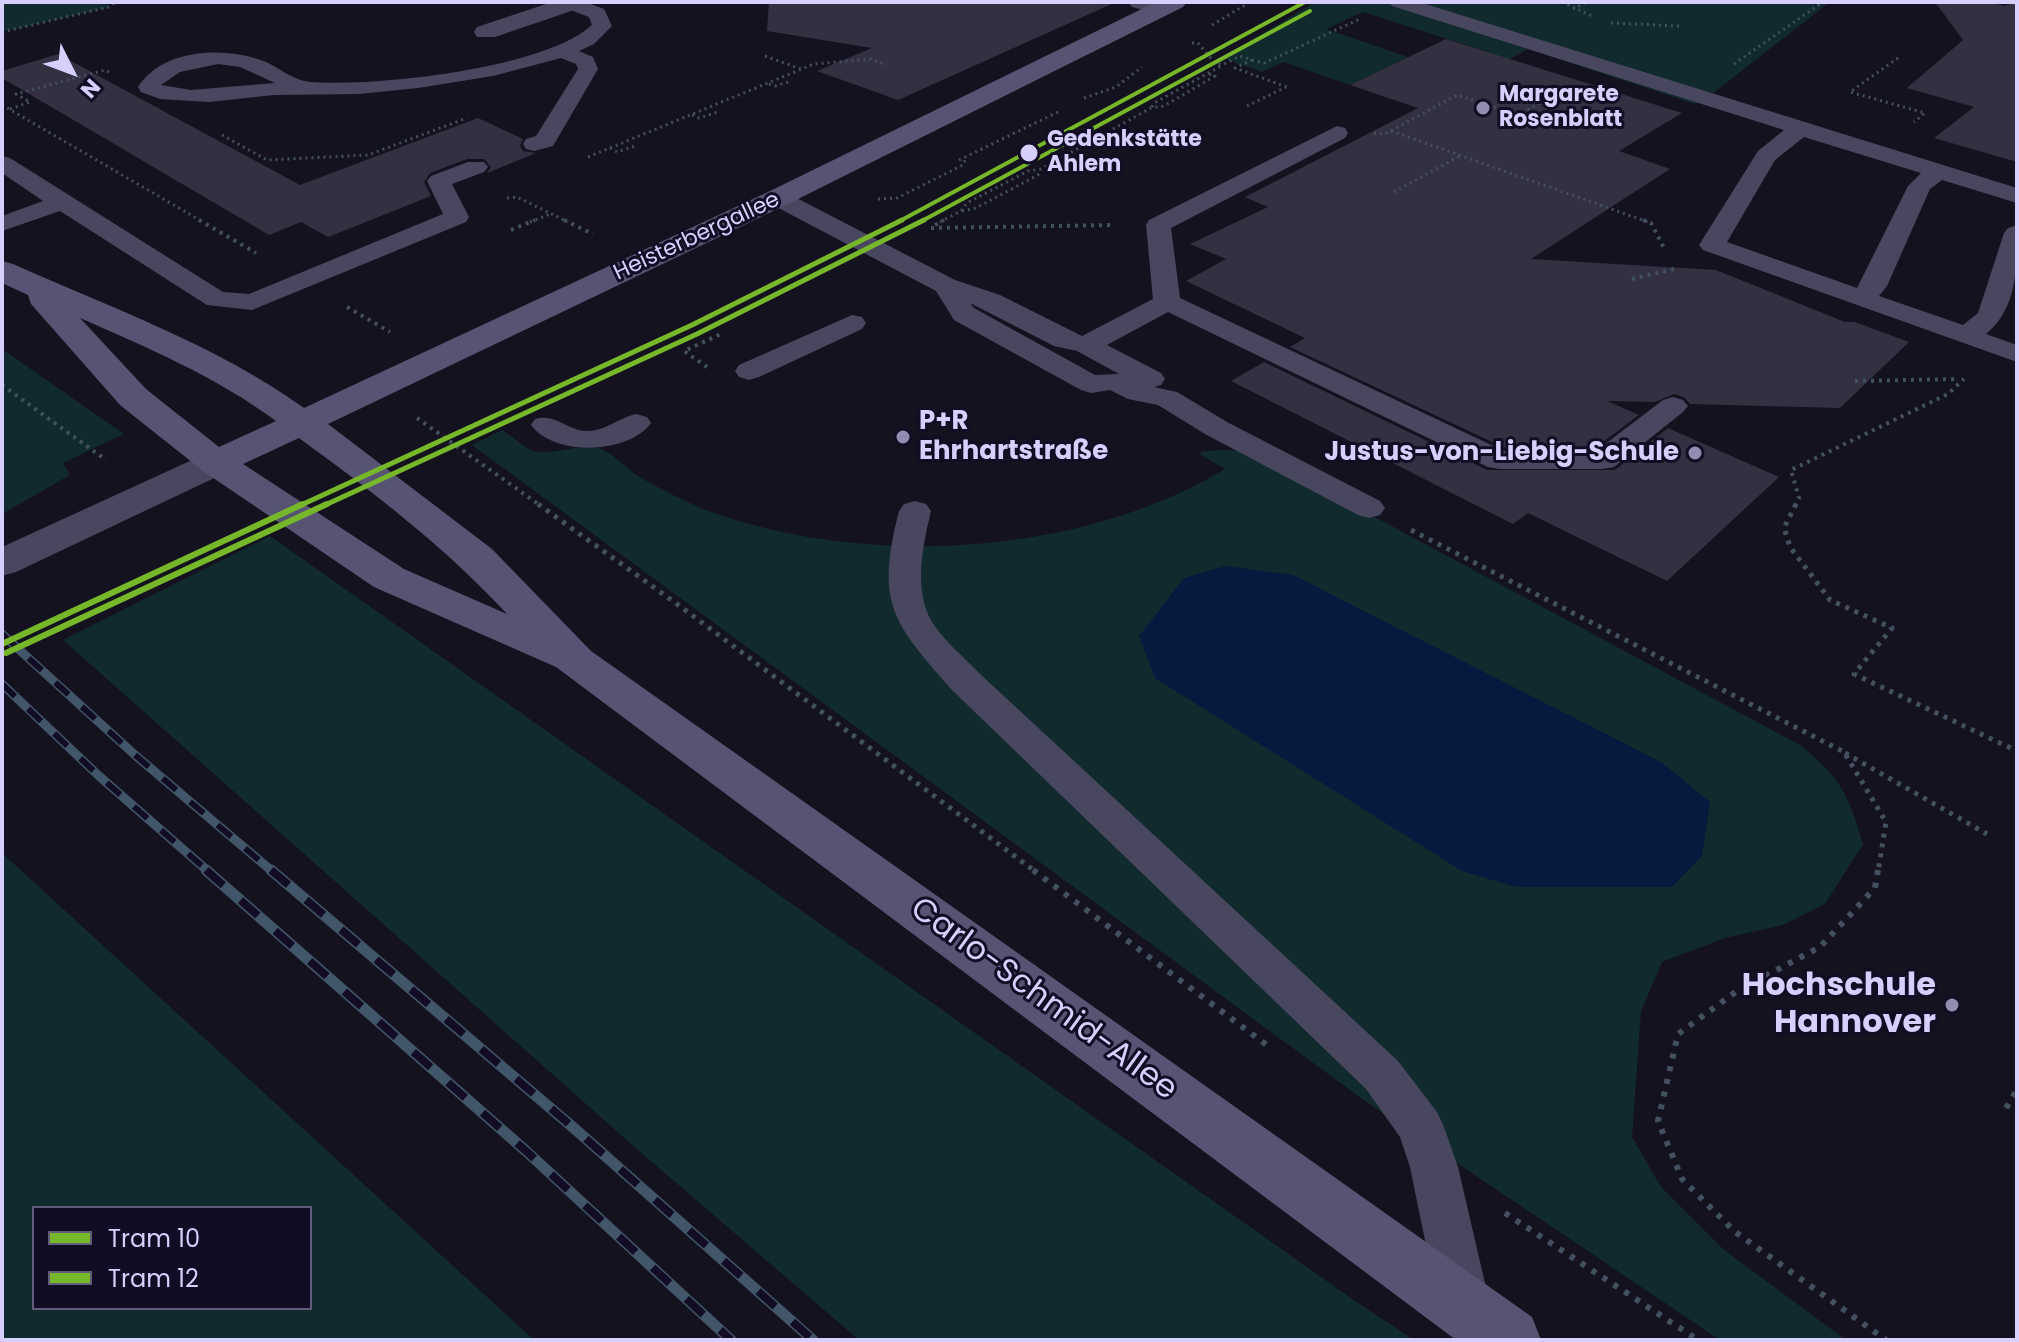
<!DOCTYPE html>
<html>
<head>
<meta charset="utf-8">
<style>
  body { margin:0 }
  #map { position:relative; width:2019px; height:1342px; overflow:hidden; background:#15121f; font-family:Poppins,sans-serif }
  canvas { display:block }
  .frame { position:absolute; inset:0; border:4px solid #d7d0ff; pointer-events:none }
  .legend { position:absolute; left:32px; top:1206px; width:280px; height:104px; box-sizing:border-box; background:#120d24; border:2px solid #615b7c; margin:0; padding:10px 14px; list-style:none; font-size:24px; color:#d7d0ff }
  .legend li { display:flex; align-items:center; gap:16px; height:40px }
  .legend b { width:40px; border:2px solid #615b7c }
  .north { position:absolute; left:32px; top:32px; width:80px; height:80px; -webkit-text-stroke:6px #120d24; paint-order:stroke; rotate:132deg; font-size:22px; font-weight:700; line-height:32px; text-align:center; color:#d7d0ff }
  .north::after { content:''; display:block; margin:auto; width:28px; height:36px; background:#d7d0ff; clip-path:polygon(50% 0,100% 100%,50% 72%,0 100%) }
</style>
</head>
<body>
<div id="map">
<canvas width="2019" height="1342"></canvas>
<div class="frame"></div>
<ul class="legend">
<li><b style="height:10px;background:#76b82a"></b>Tram 10</li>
<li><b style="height:10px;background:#76b82a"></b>Tram 12</li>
</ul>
<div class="north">N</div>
</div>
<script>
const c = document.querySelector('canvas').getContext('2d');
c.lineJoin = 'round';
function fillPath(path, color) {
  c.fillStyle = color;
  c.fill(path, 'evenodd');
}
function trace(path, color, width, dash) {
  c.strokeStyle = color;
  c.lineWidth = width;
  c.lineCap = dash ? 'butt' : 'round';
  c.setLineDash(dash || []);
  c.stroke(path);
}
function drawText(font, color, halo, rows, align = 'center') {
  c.font = font + ' Poppins,sans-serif';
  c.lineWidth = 6;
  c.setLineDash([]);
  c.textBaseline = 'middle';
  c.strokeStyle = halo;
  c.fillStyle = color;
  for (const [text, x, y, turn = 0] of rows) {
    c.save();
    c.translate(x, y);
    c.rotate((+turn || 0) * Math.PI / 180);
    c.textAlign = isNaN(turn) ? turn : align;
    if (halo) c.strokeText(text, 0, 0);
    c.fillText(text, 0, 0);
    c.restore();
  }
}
const green = new Path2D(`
  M2,2h104l3,5 -107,25z
  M1315,2h515l-118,92 -17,10 -167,-55 -54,29 11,-27 -122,-39 -37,17 82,28 -58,28 -66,-23 -22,10 -40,-14z
  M2,349l122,85 -61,29 7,12 -68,39z
  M502,430c10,6 25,21 36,22 19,2 41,-8 60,-4 13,3 28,20 40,28 27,16 57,31 88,41 155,50 358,37 499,-48l-27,-16c22,-5 39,-3 61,2l541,290c41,33 48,48 63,99l-38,60 -42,21 -58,13 -63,24 -21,49 -9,126 29,50 62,62 123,91h-126l-355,-239 -893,-656z
  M270,536l1088,767 56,37h-555l-220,-189 -576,-511z
  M2,853l532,487h-532zM310,1208v100h-276v-100z`);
const water = new Path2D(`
  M1226,566l67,9 368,187 49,40 -8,54 -30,31h-156l-54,-16 -307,-193 -16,-42 45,-58z`);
const building = new Path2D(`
  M769,2h347l-218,98 -81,-29 55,-23 -105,-17z
  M1935,2h54l15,4 13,-4v160l-83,-24 40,-31 -67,-19 56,-48z
  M1446,39l236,74 -63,38 51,18 -139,90 185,11 129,52h10l54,20 -69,66 -150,-4 -6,-7 -10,-3 -19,8 -48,-1 32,14 -44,33h-90l-215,-101 15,-9 -119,-57 40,-22 -36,-15 78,-37 -23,-10 173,-89 -68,-23z
  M58,54l242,131 178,-67 45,21 -3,7 3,5 13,2 -49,20 4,-6 -7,-8h-17l-37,14 -6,9 7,14 -103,41 -27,-15 -32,13 -267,-157v-7z
  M1264,362l223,108h128l53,-42 111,49 -112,104 -139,-68 -15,11 -282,-143z`);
const pathFar3 = new Path2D(`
  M1562,2l32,15
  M1573,9l14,-7
  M1611,23l68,3
  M1212,25l38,-23
  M2,32l107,-25 7,-5
  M1192,43h6l17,20 7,2 18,-9 12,4 -17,8 52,19
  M765,56l36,13
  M1898,58l-48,34 75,21 -11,9
  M1252,60l12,3 98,-45
  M1734,64l89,-62
  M769,84l6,2 17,-5
  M1084,98l32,-11 26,-20
  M2,105l201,117
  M1247,106l39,-19
  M1152,107l2,-4 67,-37
  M10,109l20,-7 -14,-8 89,-24 4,2
  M692,115l7,3 19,-6
  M1391,131l257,91
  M1374,133l11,1 72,-39 61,20 36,-20
  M222,135l45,25 101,-5 99,-37
  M610,148l7,4 18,-6
  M588,157l226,-93 57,-5 16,6
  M959,160l99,-48
  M1394,192l66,-36
  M507,198l10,-1 51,25
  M878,199l19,-1 66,-33 2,-5
  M962,211l14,-3 62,-33 2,-5
  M530,222l20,-8
  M940,222l21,-11 6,-8 61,-32 13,-2 110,-61 13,-2 51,-30 -8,-3`);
const pathFar2 = new Path2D(`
  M199,220l57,33
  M564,220l29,14
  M1643,220l8,3 14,27
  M935,225l9,-5
  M931,228l182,-3
  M511,230l24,-10
  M1632,279l42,-10
  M347,307l43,25
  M707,367l-23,-16 37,-17
  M1855,381l103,-2
  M2,385l104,75
  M417,418l124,88
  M1795,506l4,-8 -8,-28 157,-76 16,-15`);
const pathFar1 = new Path2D(`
  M538,504l139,100 359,268
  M1796,504l-12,24 6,19 40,53 62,28 -38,46 163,77
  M1411,530l433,222 42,70 -8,50
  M1845,753l142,81`);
const path = new Path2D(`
  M1033,870l235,176
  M1878,870l-3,18 -55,59 -83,44 -59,43 -20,87 24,58 52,52 152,109
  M2006,1108l11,-18
  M1505,1213l193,127`);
const service = new Path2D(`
  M564,2h21l19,7 8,17 -18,18 -15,7 14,6 5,12 -45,77 -19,5 -8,-2 -3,-5 3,-5 10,-3 42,-67 -2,-5 -15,-6 -68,18 -75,12 -59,6 -85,1 -65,7 -49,-3 -19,-7 -3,-5c25,-39 88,-41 128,-25 13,6 29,19 44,20 64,5 234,-13 282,-57l-3,-8 -24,-9zM218,64l22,3 35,16 -84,7 -30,-5 19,-13z
  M1389,2h30l598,186v15l-75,-23 -12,9 -43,97 -8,10 84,29 15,-12 26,-80 4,-5 9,-3c0,39 2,82 -31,109l31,11v17l-314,-112 -4,-5 59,-94 26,-21 -392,-124zM1804,137l117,36 -13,13 -51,102 -130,-46 48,-82z
  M1337,126l8,2 3,5 -3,5 -174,90 9,70 324,153h92l67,-51 10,-3 10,3 5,6 -5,6 -69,55 -11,2h-104l-11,-2 -320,-155 -61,33 54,28 4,6 -4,6 -7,2 23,5 50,30 153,79 5,7 -5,7 -11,3 -11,-3 -153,-81 -47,-29 -30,-6 -18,-9 -19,3 -10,-3 -127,-70 -18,-29 -167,-88 -3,-5 3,-5h18l168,87 45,15 82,41 71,-37 -7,-74 3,-5zM970,303l84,43 23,5 42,23 -24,1 -121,-67z
  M2,156l8,2 213,134 26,2 194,-80 -16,-33 4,-5 37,-14h16l4,5 -4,5 -32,12 17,33 -3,5 -214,88 -45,-5 -147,-94 -58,20v-15l41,-15 -41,-28z
  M852,315l10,2 4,6 -4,6 -103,48 -10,3 -10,-3 -4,-6 4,-6z
  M636,414l11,3 4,6c-22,31 -97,34 -120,2l4,-6c21,-6 31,11 51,12 17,1 33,-13 50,-17z
  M915,501l11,3 5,7c-8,34 -18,78 1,111 12,19 32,35 47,51l419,388 39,51 7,15 14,40 33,142 -8,18 -18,8 -18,-8 -8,-18 -29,-142 -10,-30 -34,-48 -413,-398c-60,-68 -78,-87 -54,-180l5,-7z`);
const minor = new Path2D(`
  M552,2h35l-4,5 -88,30h-18l-3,-5 3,-5z
  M1128,2h40l7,6 -4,5 -8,2 -31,-8z
  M216,452l13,3 6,8 -6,8 -213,101 -14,4v-29l201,-92z`);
const secondary = new Path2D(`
  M1156,2h31l-4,5 -395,197 -460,220 164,125 99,102 941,666 9,23h-85l-900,-673 -182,-80 -171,-116 -83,-66 -89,-101 -3,-9 -26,-12v-22l11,3c99,44 203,81 291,144l464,-216zM80,318c68,30 135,58 196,103l-57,26 -73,-58zM299,438c74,54 146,109 208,176l-103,-45 -161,-105z`);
const railFar1 = new Path2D(`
  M2,634l133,121 138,117
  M2,684l97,92 110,96`);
const rail = new Path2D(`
  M206,870l320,281 205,189
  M271,870l304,259 238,211`);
const tram1Far2 = new Path2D(`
  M898,222l407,-220`);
const tram1Far1 = new Path2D(`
  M299,506l393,-181 210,-105`);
const tram1 = new Path2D(`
  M2,644l301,-140`);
const tram2Far2 = new Path2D(`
  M920,222l390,-211`);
const tram2Far1 = new Path2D(`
  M323,506l374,-172 227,-114`);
const tram2 = new Path2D(`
  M6,653l321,-149`);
const markers = [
  [1483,108,8,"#938eb1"],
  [1029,153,10,"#d7d0ff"],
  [903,437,8,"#938eb1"],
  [1695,453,8,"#938eb1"],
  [1952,1005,8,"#938eb1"]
];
const farPoinames = [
  ["Margarete",1499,95],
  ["Rosenblatt",1499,120]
];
const farStopnames = [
  ["Gedenkstätte",1047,140],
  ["Ahlem",1047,165]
];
const farStreetnames = [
  ["Heisterbergallee",697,237,-25]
];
const poiNames = [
  ["P+R",919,422],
  ["Ehrhartstraße",919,452],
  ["Justus-von-Liebig-Schule",1679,453,"right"]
];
const nearPoinames = [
  ["Hochschule",1936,987],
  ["Hannover",1936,1024]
];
const nearStreetnames = [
  ["Carlo-Schmid-Allee",1043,1000,36]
];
fillPath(green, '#102a2d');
fillPath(water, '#081940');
fillPath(building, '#333041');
trace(pathFar3, '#435060', 3, [2, 4]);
trace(pathFar2, '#435060', 4, [3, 5]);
trace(pathFar1, '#435060', 5, [4, 6]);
trace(path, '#435060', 6, [5, 8]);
fillPath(service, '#494660');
fillPath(minor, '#494660');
fillPath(secondary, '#565373');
trace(railFar1, '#42566a', 9);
trace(rail, '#42566a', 11);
trace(railFar1, '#120d24', 6, [18]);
trace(rail, '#120d24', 8, [23]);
trace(tram1Far2, '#76b82a', 4);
trace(tram1Far1, '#76b82a', 5);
trace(tram1, '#76b82a', 6);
trace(tram2Far2, '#76b82a', 4);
trace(tram2Far1, '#76b82a', 5);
trace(tram2, '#76b82a', 6);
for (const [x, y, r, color] of markers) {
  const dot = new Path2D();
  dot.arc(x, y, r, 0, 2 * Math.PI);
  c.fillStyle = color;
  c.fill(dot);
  trace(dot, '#120d24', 3);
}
drawText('bold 22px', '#d7d0ff', '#120d24', farPoinames, 'left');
drawText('bold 22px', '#d7d0ff', '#120d24', farStopnames, 'left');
drawText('22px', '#d7d0ff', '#120d24', farStreetnames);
drawText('bold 26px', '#d7d0ff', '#120d24', poiNames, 'left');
drawText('bold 32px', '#d7d0ff', '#120d24', nearPoinames, 'right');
drawText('32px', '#d7d0ff', '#120d24', nearStreetnames);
</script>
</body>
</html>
